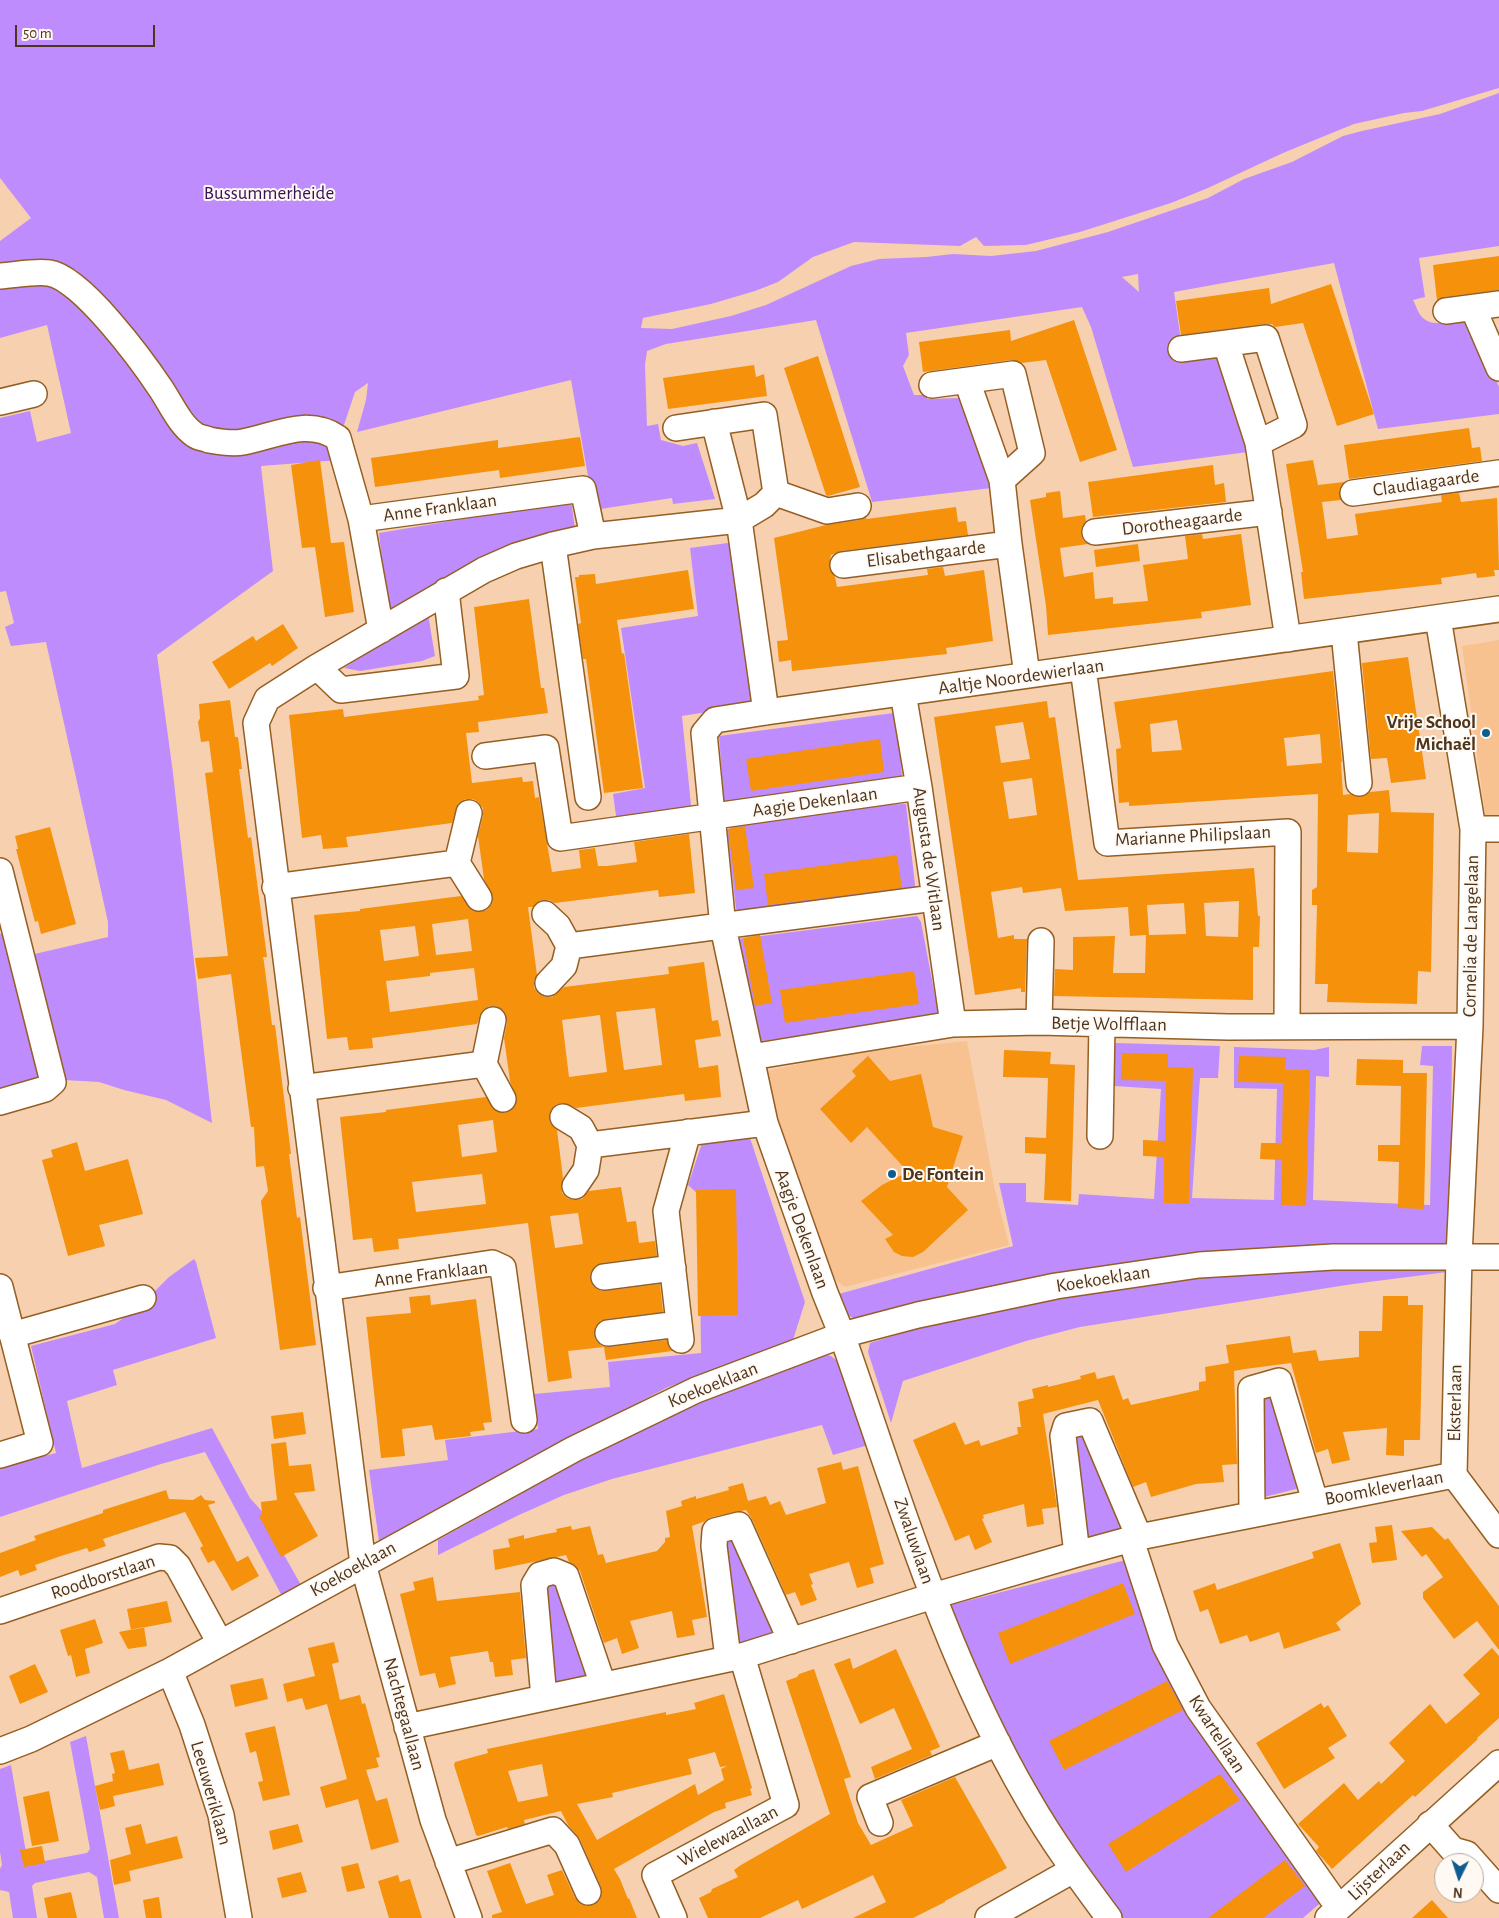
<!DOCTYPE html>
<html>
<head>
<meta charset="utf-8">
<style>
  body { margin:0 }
  #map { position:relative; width:1499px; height:1918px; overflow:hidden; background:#f7d1af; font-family:"Alegreya Sans",sans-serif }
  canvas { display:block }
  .north { position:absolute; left:1434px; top:1853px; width:50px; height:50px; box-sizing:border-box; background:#fff9f3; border:1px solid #b8aa9d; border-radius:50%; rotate:184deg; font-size:14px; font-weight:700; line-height:20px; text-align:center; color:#4d341d }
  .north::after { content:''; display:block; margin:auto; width:18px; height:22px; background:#0c5e90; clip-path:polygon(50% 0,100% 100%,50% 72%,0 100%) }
  .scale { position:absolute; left:15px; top:25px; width:140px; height:22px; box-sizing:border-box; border:2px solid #4d341d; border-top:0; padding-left:6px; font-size:15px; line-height:18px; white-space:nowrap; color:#4d341d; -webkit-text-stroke:4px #fff9f3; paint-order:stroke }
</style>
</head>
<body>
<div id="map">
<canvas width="1499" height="1918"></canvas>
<div class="north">N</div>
<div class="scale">50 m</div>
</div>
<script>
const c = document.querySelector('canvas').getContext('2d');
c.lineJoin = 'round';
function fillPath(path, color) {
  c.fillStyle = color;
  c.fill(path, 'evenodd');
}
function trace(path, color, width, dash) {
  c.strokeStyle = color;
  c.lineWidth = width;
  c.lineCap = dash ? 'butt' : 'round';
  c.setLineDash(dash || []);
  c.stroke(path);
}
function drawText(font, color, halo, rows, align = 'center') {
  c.font = font + ' "Alegreya Sans",sans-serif';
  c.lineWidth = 4;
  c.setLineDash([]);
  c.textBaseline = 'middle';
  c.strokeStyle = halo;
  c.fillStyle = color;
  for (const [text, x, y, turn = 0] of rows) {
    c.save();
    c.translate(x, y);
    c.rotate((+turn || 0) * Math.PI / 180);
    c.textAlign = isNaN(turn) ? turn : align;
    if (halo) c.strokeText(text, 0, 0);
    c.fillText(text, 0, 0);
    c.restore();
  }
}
const built = new Path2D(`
  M1499,640v180h-13l-24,-174z
  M967,1041l28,149 14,55 -164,42 -14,-10 -44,-119 -21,-87 89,-19z`);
const green = new Path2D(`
  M0,0h1499v88l-77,23 -18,2 -50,11 -71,29 -75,35 -37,15 -91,29 -54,13 -42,1 -8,-9 -16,9 -106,-4 -41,15 -35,25 -23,9 -44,13 -68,14 -2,10 31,1 59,-13 35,-11 85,-39 28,-7 47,-2 27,-3 38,2 45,-5 72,-19 100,-34 36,-19 48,-17 51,-26 19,-5 78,-17 59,-21v153l-80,12 6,39 -12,3c3,5 5,14 10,18 13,12 32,-2 47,5l29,64v27l-121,15 -44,-166 -160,29 7,49v19l39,-2 28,94 -115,15 -42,-140 -9,-20 -176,26 3,22 -6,11 11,29h12l1,4 34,-1 31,90 -120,14 -56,-182 -150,24 -19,7 -2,14 2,61 11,-2 3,16 22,6 14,-3 18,56 -42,5 -1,-6 -78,12 -23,-130 -214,52 9,-32 2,-17 -13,9 -13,39h-143l-81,-112 -42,-49 -76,-4v-25l31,-23 -31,-40zM1138,274l1,18 -17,-15z
  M0,283l57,2 13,6 117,145 130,-3 23,27 -79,6 12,105 -116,84 16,118 39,350 -46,-23 -42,-10 -25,-8 -35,-2 -64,15v-161l18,-5 8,27 82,-19v-15l-62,-280 -35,4 -6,-19 9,-4 -8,-32 -6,1v-174l30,-7 7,31 34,-9 -24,-108 -47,13z
  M571,501l4,27 -187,86 -9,-81z
  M735,542l16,163 -69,11 10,99 -75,8 -4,-29 32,-6 -24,-160 77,-12 -8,-68z
  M428,614l7,42 -13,5 -62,10 -16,-3z
  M894,713l3,5 5,58 -6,5 -163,23 -9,-3 -5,-65z
  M906,804l9,81 -1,5 -169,23 -9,-4 -9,-79 5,-3 143,-22z
  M917,916l4,6 17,90 -7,5 -169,24 -6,-3 -18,-99z
  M1115,1043l105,3 -2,32h-18l-8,120 82,2 3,-111 -43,-1v-41l80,3 15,-3v30l-13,-1 -3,124 117,5 3,-139 -13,-1 2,-19h30l-2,199 -595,74c-11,-5 -15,-13 -20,-24l178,-49 -14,-63h27v19l52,3 1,-11 75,5 7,-110 -47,-3z
  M750,1138l55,164 -12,38 -127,48 -287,153 -10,-71 79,-10 -3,-20 93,-11 -4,-35 76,-7 -2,-25 93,-9 -2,-158 -11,-10 14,-42z
  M194,1259l2,3 20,76 -103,32 4,15 -50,16 15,67 130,-40 38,70 23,26 1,13 27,48 -19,11 -77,-144 -44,12 -161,53v-49l56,-15 -25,-107 84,-22 26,-19 28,-28z
  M1445,1268l2,4 -94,12 -273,43 -54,14 -123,40 -12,42 -23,-71 2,-9 72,-22 194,-38 163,-13z
  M819,1353l12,3 11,9 30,79 -39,11 -11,-30 -210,54 -48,16 -45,20 -81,40v-15l196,-109 57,-27z
  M1270,1392l30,96 -36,9 -1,-97 1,-7z
  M1081,1432l40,92 -2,11 -30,7 -14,-91v-15z
  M731,1531l41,97 -1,9 -29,8 -7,-5 -12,-107z
  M1126,1560l23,69 176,270 -22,19h-187l-34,-43 -87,-158 -48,-111z
  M555,1581l32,96 -34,13 -7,-104z
  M86,1736l33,182h-15l-7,-41 -8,-5 -54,11 -3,3 5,32h-24l-4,-26 -9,-2v-21l2,-4 -2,-13v-83l11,-4 17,99 59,-11 3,-4 -20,-107z`);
const building = new Path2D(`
  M1499,256v34l-55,7 -7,3 -4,-35z
  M1331,284l43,130 -37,12 -34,-103 -28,4 -3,-3h-8l-83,11 -5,-34 93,-13 2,16z
  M1074,320l43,130 -37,12 -34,-102 -24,3 -11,-3 -88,12 -4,-30 91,-12 1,11z
  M818,356l42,131 -32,9 -2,-1 -42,-127z
  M754,365l2,12 8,-3 3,22 -99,13 -5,-31z
  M1469,428l3,20 8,-1 2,14 -133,18 -5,-34z
  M580,437l5,29 -85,12 -1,-8 -124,17 -4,-29 127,-18v8z
  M320,460l11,83 13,-1 10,70 -29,5 -10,-70 -13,1 -11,-83z
  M1313,460l5,25 26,-3 -4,6 -1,6 2,6 -19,2 5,37 31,-4 -3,-21 87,-12 -1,-7 18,-2 2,9 36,-4 2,72h-5l1,6 -18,2 -1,-5 -35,5 1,6 -138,15 -3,-27h2l-17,-108z
  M1213,465l2,20 9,-2 2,19 -133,15 -5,-35z
  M1060,491l3,27 22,-3 1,6 -4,6 -1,6 2,7 5,4 -28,4 4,29 29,-5 2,27 18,-2v7l35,-3 -5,-36 45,-6 -3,-23 17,-2 1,5 38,-5 10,71 -50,7 1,6 -154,17 -2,-29 -16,-106 16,-3v-4z
  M956,507l2,15 8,-1 2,14 -127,16 -10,4 -2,12 6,10 2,10 91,-12 -1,-6 16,-2 2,9 39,-6 9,71 -47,7 1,6 -155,17 -1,-11 -12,2 -2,-21 11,-1 -14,-102 52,-13 34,-5 6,-2 1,1z
  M1138,544l2,17 -44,6 -2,-17z
  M688,570l6,39 -77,11 5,34 2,-1 19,135 -39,5 -18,-134h-3l-5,-35 3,-1 -6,-46h4v-2l16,-1 1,10z
  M529,599l12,89h3l4,25 -70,9 1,10 -13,1 6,50 50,-6 1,5 10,-1 2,17 4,-1 13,75 29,-4 -2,-18 16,-2 3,18h9l30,-4 -3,-20 55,-8 6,59 -36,4 -1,-7 -103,13 -6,-3h-8l-8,7h-5l9,68 -3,5v8l5,6 6,3h7l12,-10 105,-13 -1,-7 36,-5 8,59 6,-1 3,16 -26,4 4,28 19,-3 3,32 -36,4 -1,-7 -108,14 -13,-5 -7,2 -5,5 -2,7 1,6 7,7 6,48 -2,7 1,8 5,5 7,2 8,-1 7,-8 32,-4 6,35 9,-1 3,22 16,-2 2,15 -55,7 -7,3 -4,6 -1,6 3,8 6,4 6,1 55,-7 3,28 -57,7 -6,2 -5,7 -1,6 2,7 6,5 8,1 57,-7 5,11 -66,9 -2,-13 -36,4 4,27 -24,4 -20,-159 -130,16 1,10 -25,3 -2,-14 -19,2 -13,-123 46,-5v-2l100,-13 10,14 7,2 7,-2 5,-5 2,-7 -7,-18 -6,-43 3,-15 -1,-8 -3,-5 -7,-4h-7l-7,5 -5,13 -105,14 1,10 -24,2 -2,-13 -20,2 -13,-124 46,-4v-2l101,-13 11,14 7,2 8,-2 5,-6 1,-7 -9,-18 -6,-43 5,-20v-8l-5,-6 -5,-3h-8l-7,5 -6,19 -106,14 2,10 -25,2 -2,-14 -19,3 -13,-123 54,-6 1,8 135,-17 -1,-4 6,-1 -10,-88zM468,919l4,32 -36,4 -4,-31zM415,926l4,30 -35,5 -4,-31zM474,968l4,32 -88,12 -4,-31 44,-5v-3zM655,1008l7,57 -38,5 -8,-58zM600,1015l7,57 -38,5 -7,-57zM493,1120l4,32 -35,5 -4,-32zM482,1174l4,30 -70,8 -4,-30zM578,1213l5,31 -28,4 -5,-32z
  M283,624l15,24 -26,18 -2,-3 -41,26 -17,-27 41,-26 3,5z
  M1408,657l18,122 -35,4 -4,-25 -16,1 -9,-96z
  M1333,671l9,91h-1l2,33 8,-1 9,3 10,-5 19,-2 2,22h-3l46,1 -3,159 -13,-1 -1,33 -90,-2 1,-18h-13l2,-79h-5v-15l5,-3 1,-93 -189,12v-4l-10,1 -3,-54 5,-1 -7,-46zM1177,720l5,30 -30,2 -2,-28zM1320,734l2,29 -35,3 -3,-28zM1379,813l-1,40 -31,-1 1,-37z
  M230,700l5,37h3l4,32h-3l9,69 3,-1 16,120h-4l1,5 8,63h3l16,129h-2l8,64 3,-1 16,128 -36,5 -19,-149 7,-10 -4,-25 -8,1 -2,-40h-3l-20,-153 -33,5 -3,-21 33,-2 -23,-183 8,-1 -2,-15 -2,-16 -8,1 -3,-20 2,-4 -1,-14z
  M1047,701l2,17 6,-1 23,163 176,-12 4,48h2l-1,31h-6v53l-199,-4 1,-27 18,1v-33l42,-1 -2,37h32l1,-38 -16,1 -2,-29 -63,4 -4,-23 -38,5 -1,-6 -31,5 7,46 16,-3v4h13l-2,53h-4v-4l-46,7 -41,-278zM1023,722l7,37 -29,4 -6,-37zM1032,778l5,37 -28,4 -6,-37zM1239,901l-1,36 -32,-1 -2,-33zM1184,903l2,31 -37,1 -2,-30z
  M880,739l4,33 -133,19 -5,-32z
  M745,826l9,62 -18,2 -8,-61z
  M50,827l26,97 -35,10 -3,-13 -3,1 -19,-73h2l-3,-13z
  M897,855l5,33 -134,17 -4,-31z
  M760,935l12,68 -17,3 -12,-68z
  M914,971l5,33 -134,19 -5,-33z
  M1004,1050l47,2 -1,12 25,1 -4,136 -27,-1 2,-46 -21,-1v-16l21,1 2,-60 -45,-1z
  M1122,1053l46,1v13l25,1 -4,136 -25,-1v-46l-21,-1v-16l22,1 1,-60 -45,-1z
  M868,1056l22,25 31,-7 12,53 30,9 -16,51 21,23 -45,42 -10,5 -11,-1 -8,-4 -9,-13 8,-4 -32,-34 21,-16 26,-13 -41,-45 -16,16 -31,-34 36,-33 -4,-5z
  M1239,1056l47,1 -1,13h25l-4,136 -25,-1 1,-45 -22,-1 1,-16h21l1,-60 -45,-1z
  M1357,1059l46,1v13h24l-3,136 -26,-1 1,-46 -21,-1v-16h22l1,-59 -45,-1z
  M77,1142l8,29 43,-12 15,55 -44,11 6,21 -37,10 -26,-96 11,-3 -2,-7z
  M736,1189l2,126 -40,1 -2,-126z
  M430,1295l1,10 45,-6 16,123 -9,1 2,7 -15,2 1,4 -36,4 -3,-15 -30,4 3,27 -24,2 -15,-141 45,-4 -2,-16z
  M1383,1296h25v9h15l-3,135h-16v16l-18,-1 1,-27 -44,4 7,28 -18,4 -4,-15 -12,4 -25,-90 -46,6 -11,2 3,93 -15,1 2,17 -28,2 -45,13 -5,-15 -13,5 -35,-87 -55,14 14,93 -15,2 2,15 -17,3 -3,-23 -41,11 1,3 -2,1 10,23 -17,8 -6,-15 -14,6 -42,-101 42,-18 10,23 14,-5 2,6 37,-12 -1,-7h4l-3,-25 16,-4 -2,-9 16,-4v2l33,-8 -1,-3 15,-4 2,7 17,-4 9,25 5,-2 3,7 68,-15v-8l7,-1 -1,-14 24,-4 -3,-18 64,-9 3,17 23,-3 3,11 40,-4v-26h23z
  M303,1412l3,22 -32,5 -3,-23z
  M286,1442l3,24 22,-2 4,27 -21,2 24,43 -37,21 -22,-41 3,-2 -1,-12 16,-2 -6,-56z
  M841,1462l2,8 15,-4 26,98 -14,4 4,15 -17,5 -8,-26 -40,12 4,10 -2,1 6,15 -16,6 -6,-14 -9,3 -34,-76 -6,-9 -34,7 -9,5 -11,4 15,91 -15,3 3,15 -18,3 -5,-27 -42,10 9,27 -17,6 -5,-16 -13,5 -24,-72 -4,-5 -7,-4 -3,-7 -71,15 -2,-20 17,-3 -2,-8 16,-4v4l17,-4 16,-3 -1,-3 15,-3 1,4 18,-4 8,29 5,-1 3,9 51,-12 8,-9v-4l5,-1 -4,-26 16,-5 -1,-5 15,-5v3l33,-9 -1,-3 15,-4 5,18 18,-5 4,9 10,-4 6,14 40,-12 -9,-35z
  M166,1490l3,9 24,1 8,-5 4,5 10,1v2l-7,2 29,57 11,-6 11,20 -27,15 -18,-31 -6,3 -8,-15 3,-2 -18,-34 -82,27 3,7 -17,6 -2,-4 -26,8 -26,9 2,5 -17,6 -2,-6 -18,7v-24l36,-13 -2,-4 69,-23v-3z
  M1392,1525l5,35 -25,3 -3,-20 8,-1 -2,-15z
  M1432,1527l13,13 3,-2 51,68v44l-22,-29 -23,18 -31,-41v-6l20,-15 -17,-23 -4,3 -21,-26z
  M1340,1543l21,61 -25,19 5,7 -57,19 -5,-17 -29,10 -3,-7 -27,9 -12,-35 -8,3 -7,-21 22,-8 2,7 97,-32 -2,-6z
  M433,1577l4,24 83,-9 6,66 -15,2 2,15 -18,2 -2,-15h-3l-2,-11 -38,6 6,27 -17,4 -4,-15 -15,3 -20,-82 15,-4 -2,-8z
  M1123,1583l12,31 -125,50 -12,-31z
  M167,1601l5,21 -41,8 -4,-21z
  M95,1619l8,24 -18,6 5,24 -14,4 -5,-22 -3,1 -8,-26z
  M144,1627l3,19 -19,3 -9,-17z
  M334,1642l5,20 -7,2 8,36 20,-5 2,9 3,-1 15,54 -4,1 3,9 -13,3 10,31 11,-3 12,44 -28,8 -13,-51 -32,9 -6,-21 27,-8 -20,-75 -21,6 -4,-12 -15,4 -4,-18 32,-8 -7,-28z
  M1492,1648l7,8v62l-22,20 1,1 -13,12 -50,46 -2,-2 -81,74 -16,-18 3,-4 -21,-23 46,-41 14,17 21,-19 2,3 24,-23 -16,-18 41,-39 16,20 15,-13 19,-17 -17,-19z
  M896,1649l44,98 -10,4 2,4 -57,24 -4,-12 41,-18 -18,-41 -34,16 -26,-60 16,-6 3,11z
  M35,1664l13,28 -28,12 -11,-28z
  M814,1669l37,108 -7,2 3,10 11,34 13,22 42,-19 -12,-26 54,-23 52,91 -62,33v1l-32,16h-60l33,-16 -13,-27 -71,34 -4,-9 -38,18h-52l-9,-20 12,-6 1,-3 26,-12 -4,-7 7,-5 89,-51 -44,-133 11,-4 2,-3z
  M263,1678l5,21 -33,8 -5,-22z
  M1167,1681l16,29 -119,60 -15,-29z
  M724,1694l28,94 -2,1 2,6 -27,8 1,5 -12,4 -100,57 6,10 8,20 1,-1 8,20h-145v-3l10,-3 -15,-41 23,-8 16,41 28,-9 -7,-20 15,-5 13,28 5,6 7,2 6,-1 6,-4 3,-7 -1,-7 -21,-48 -12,-14 -7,-14 -37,9 1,4 -17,5 -1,-2 -29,9 -2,-1 -22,-70 1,-3 33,-9 -1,-4 179,-37v3l30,-6 -2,-6zM715,1752l5,15 7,-1 -6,3 3,11 -26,15 -3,-11 -98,56 -20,-36 36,-7 -1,-4 80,-19 -4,-15zM542,1764l6,32 -30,6 -10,-31z
  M1321,1703l3,5 4,-3 19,31 -19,12 7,10 -51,31 -28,-46z
  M275,1726l15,69 -27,6 -5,-19 5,-1 -7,-30 -6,2 -5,-20z
  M124,1750l5,20 30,-7 5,22 -51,11 2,10 -15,4 -5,-24 18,-5 -1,-7 3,-1 -5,-20z
  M1220,1774l20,26 -114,72 -18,-28z
  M49,1791l10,50 -27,5 -9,-49z
  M141,1824l5,20 31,-8 6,22 -54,13 2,10 -17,4 -4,-25 21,-6 -6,-26z
  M298,1824l5,18 -30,8 -4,-19z
  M42,1846l3,17 -21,4 -4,-17z
  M1285,1860l20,26 -42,32h-55z
  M358,1863l7,25 -18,4 -6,-25z
  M301,1872l6,20 -25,6 -5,-20z
  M398,1875l2,7 10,-3 12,39h-33l-11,-37z
  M71,1892l6,26h-29l-4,-20z
  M159,1897l3,21h-16l-3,-18z
  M1432,1900l16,18h-36z`);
const minor = new Path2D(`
  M0,276c16,-1 34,-5 49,-3 32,4 94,89 112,116 10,15 19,36 34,46 4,3 10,3 14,5 11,2 24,4 34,2 33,-6 64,-25 95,-4l23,81
  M1473,308l26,60
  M1446,311l53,-7
  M1226,344l32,99 30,196
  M1181,349l85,-11 28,87 -36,18
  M967,381l35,99 7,64 18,131
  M932,385l81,-11 19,79 -30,27
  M0,402l34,-8
  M714,422l25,98 27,192
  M776,493l51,18 31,-5
  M1353,493l146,-20
  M1095,532l174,-20
  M553,545l35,252
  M843,565l166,-21
  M1438,618l35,211 -3,197 -11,230 -5,219 45,60
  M381,630l-20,-111 222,-30 10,47
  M1344,632l15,151
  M317,667l24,23 115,-14 -10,-85
  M1083,668l24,175 181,-11 -1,194
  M903,693l16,94 34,237
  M485,756l61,-8 14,90 359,-51
  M469,813l-12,50 22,35
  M1473,829h26
  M0,871l53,211 -8,7 -45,13
  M275,887l182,-24
  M545,914l13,12 11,20 -5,20 -16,17
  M569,946l365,-48
  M493,1020l-9,44 19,35
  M1039,1022l2,-81
  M751,1057l202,-33 86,-2 189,5 242,-1
  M301,1088l183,-24
  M563,1117l18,11 9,17 -4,25 -11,16
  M1100,1136l2,-112
  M590,1145l175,-22
  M604,1277l69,-9
  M0,1287l40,156 -40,12
  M326,1288l166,-25 11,5 21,152
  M608,1333l71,-9
  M12,1335l131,-37
  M681,1340l-15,-129 22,-79
  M1252,1514l-1,-125 28,-8 36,120
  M1131,1540l34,105 33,63 141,200
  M1077,1554l-14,-118 3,-10 24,-5 49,116
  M0,1611l159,-54 11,1 8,8 42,77
  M728,1658l-14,-112 1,-15 24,-6 52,116
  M170,1671l22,54 29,90 18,103
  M544,1698l-10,-113 6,-10 14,-4 12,5 37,109
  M407,1727l335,-71 191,-60 144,-42 62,-17 315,-62
  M0,1751l31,-12 139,-68 404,-222 122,-59 146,-55 76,-20 138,-29 143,-21 134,-8h166
  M880,1823l-10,-26 128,-54
  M1430,1824l23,26 14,4 32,36
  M448,1862l105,-32 14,15 21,47
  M469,1918l-36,-98 -70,-256 -107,-841 11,-24 50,-32 167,-97 32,-14 37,-11 40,-9 146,-16 25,-15 12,-12 -12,-78 -88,13
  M674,1918l-19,-43 131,-70 -44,-149
  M988,1918l85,-48
  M1109,1918c-29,-39 -57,-77 -81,-119 -84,-144 -131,-307 -186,-464l-17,-42 -60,-170 -42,-196 -19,-194 11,-13 51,-8 733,-103
  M1328,1918l171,-155`);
const markers = [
  [1486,733,5,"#0c5e90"],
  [892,1174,5,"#0c5e90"]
];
const parkNames = [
  ["Bussummerheide",269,193]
];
const streetNames = [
  ["Claudiagaarde",1426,483,-8],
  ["Anne Franklaan",440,508,-8],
  ["Dorotheagaarde",1182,522,-7],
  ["Elisabethgaarde",926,554,-7],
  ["Aaltje Noordewierlaan",1021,677,-8],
  ["Aagje Dekenlaan",815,802,-8],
  ["Marianne Philipslaan",1193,836,-3],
  ["Augusta de Witlaan",929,859,82],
  ["Cornelia de Langelaan",1471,936,-89],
  ["Betje Wolfflaan",1109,1024,1],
  ["Aagje Dekenlaan",802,1229,70],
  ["Anne Franklaan",431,1274,-7],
  ["Koekoeklaan",1103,1279,-9],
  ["Koekoeklaan",713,1385,-22],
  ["Eksterlaan",1455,1403,-89],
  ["Boomkleverlaan",1384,1488,-11],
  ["Zwaluwlaan",914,1541,71],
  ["Koekoeklaan",353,1569,-29],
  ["Roodborstlaan",103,1577,-18],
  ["Nachtegaallaan",404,1714,75],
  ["Kwartellaan",1217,1734,57],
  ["Leeuweriklaan",211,1793,74],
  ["Wielewaallaan",728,1836,-28],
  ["Lijsterlaan",1379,1871,-43]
];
const poiNames = [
  ["Vrije School",1476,722],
  ["Michaël",1476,744],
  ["De Fontein",902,1174,"left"]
];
fillPath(built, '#f8c290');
fillPath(green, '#bf8cfd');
fillPath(building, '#f5910a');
trace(minor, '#955e23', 28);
trace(minor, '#fff', 25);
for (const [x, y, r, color] of markers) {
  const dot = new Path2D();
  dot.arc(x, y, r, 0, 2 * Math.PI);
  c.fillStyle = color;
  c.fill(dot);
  trace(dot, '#fff9f3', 2);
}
drawText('19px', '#371258', '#fff9f3', parkNames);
drawText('19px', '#4d341d', '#fff9f3', streetNames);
drawText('bold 19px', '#4d341d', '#fff9f3', poiNames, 'right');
</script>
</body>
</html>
